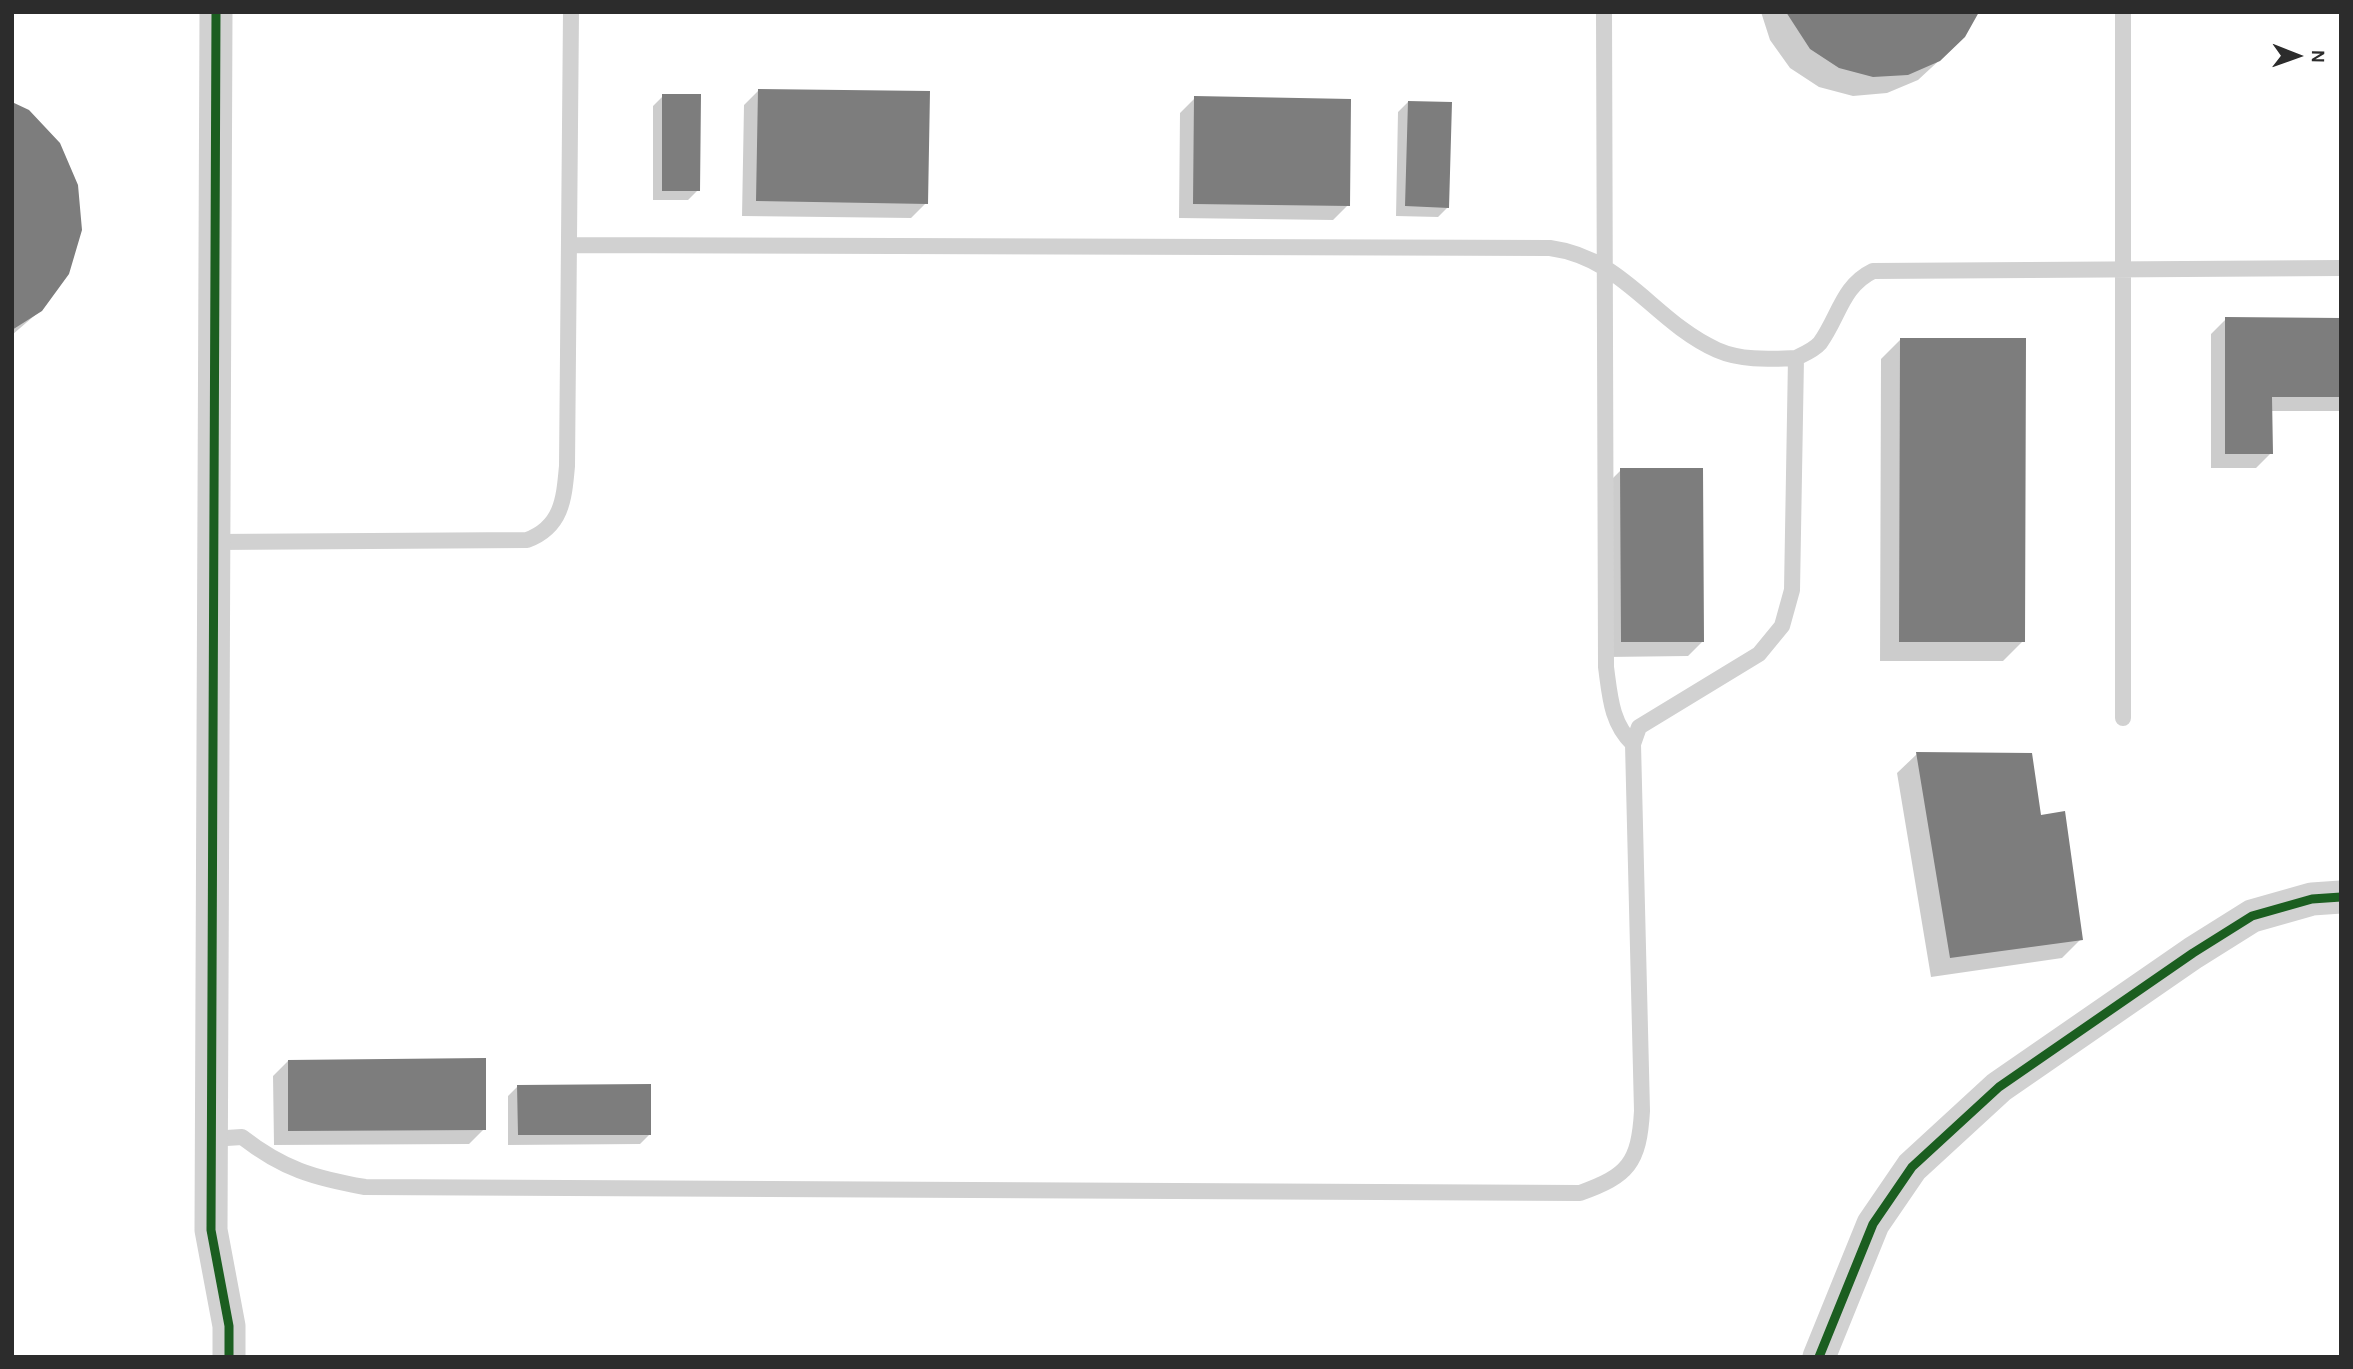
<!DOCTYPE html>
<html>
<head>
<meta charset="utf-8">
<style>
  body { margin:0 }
  #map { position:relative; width:2353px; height:1369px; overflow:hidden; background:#fff; font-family:Karla,sans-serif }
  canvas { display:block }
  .frame { position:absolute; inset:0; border:14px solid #2c2c2c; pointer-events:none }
  .north { position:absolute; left:2262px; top:21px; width:70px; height:70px; -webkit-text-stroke:5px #fff; paint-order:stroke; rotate:91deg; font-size:19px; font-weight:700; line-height:28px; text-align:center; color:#2c2c2c }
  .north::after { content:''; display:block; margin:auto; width:24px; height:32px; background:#2c2c2c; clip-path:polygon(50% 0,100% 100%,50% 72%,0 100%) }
</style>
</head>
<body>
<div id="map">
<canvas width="2353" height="1369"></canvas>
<div class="frame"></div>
<div class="north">N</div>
</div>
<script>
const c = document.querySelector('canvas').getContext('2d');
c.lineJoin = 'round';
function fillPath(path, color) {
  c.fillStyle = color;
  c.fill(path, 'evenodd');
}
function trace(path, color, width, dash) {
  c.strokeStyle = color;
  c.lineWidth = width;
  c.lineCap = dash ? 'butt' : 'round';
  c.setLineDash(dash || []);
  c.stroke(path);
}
const shadow = new Path2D(`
  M1761,12h216l-33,44 -26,24 -31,13 -34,3 -34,-9 -29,-19 -20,-28z
  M759,90l167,113 -15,15 -169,-2 2,-111z
  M663,96l35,94 -10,10h-35v-94z
  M1195,98l153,107 -15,15 -154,-2 1,-105z
  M1408,102l40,105 -10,10 -42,-1 2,-104z
  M12,104l29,206 -29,25z
  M2226,319h115v92h-70v42l-15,15h-45v-134z
  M1900,340l123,301 -20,20h-123l1,-302z
  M1621,470l82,171 -15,15 -81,1 -1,-172z
  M1917,754l122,63 42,122 -19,19 -131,19 -34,-204z
  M288,1061l196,68 -15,15 -195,1 -1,-69z
  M518,1086l132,48 -10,10 -132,1v-49z`);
const building = new Path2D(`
  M1786,12h193l-14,25 -25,24 -32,14 -35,2 -34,-9 -29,-19z
  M758,89l172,2 -2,113 -172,-3z
  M662,94h39l-1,97h-38z
  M1194,96l157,3 -1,107 -157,-2z
  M1408,101l44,1 -3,106 -44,-2z
  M12,102l17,8 31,33 18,42 4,45 -13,44 -27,37 -30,19z
  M2225,317l116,1v79h-69l1,57h-48z
  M1900,338h126l-1,304h-126z
  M1620,468h83l1,174h-83z
  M1916,752l116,1 9,62 24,-4 18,129 -133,18z
  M486,1058v72l-198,1v-71z
  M651,1084v51h-133l-1,-50z`);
const service = new Path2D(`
  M1604,12l2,655c4,29 5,56 27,77
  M569,245l981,3c74,10 103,73 167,102 25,11 53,9 79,8
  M214,542l313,-2c35,-13 37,-41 40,-74l4,-454
  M2123,718v-706
  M211,1139l31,-2c41,32 72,41 123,50l1215,6c48,-17 59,-30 62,-82l-9,-367 6,-17 120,-73 23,-28 10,-36 4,-232c8,-4 18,-8 24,-15 19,-26 22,-57 53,-72l468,-3`);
const minor = new Path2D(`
  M216,12l-5,1218 18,96v31
  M1819,1357l54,-133 39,-57 87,-80 194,-134 59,-37 60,-17 29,-2`);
const cycleway = new Path2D(`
  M216,12l-5,1218 18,96v31
  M1819,1357l54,-133 39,-57 87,-80 194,-134 59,-37 60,-17 29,-2`);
fillPath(shadow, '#0003');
fillPath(building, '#7d7d7d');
trace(service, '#d1d1d1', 16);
trace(minor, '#d1d1d1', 33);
trace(cycleway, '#1b5e20', 9);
</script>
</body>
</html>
